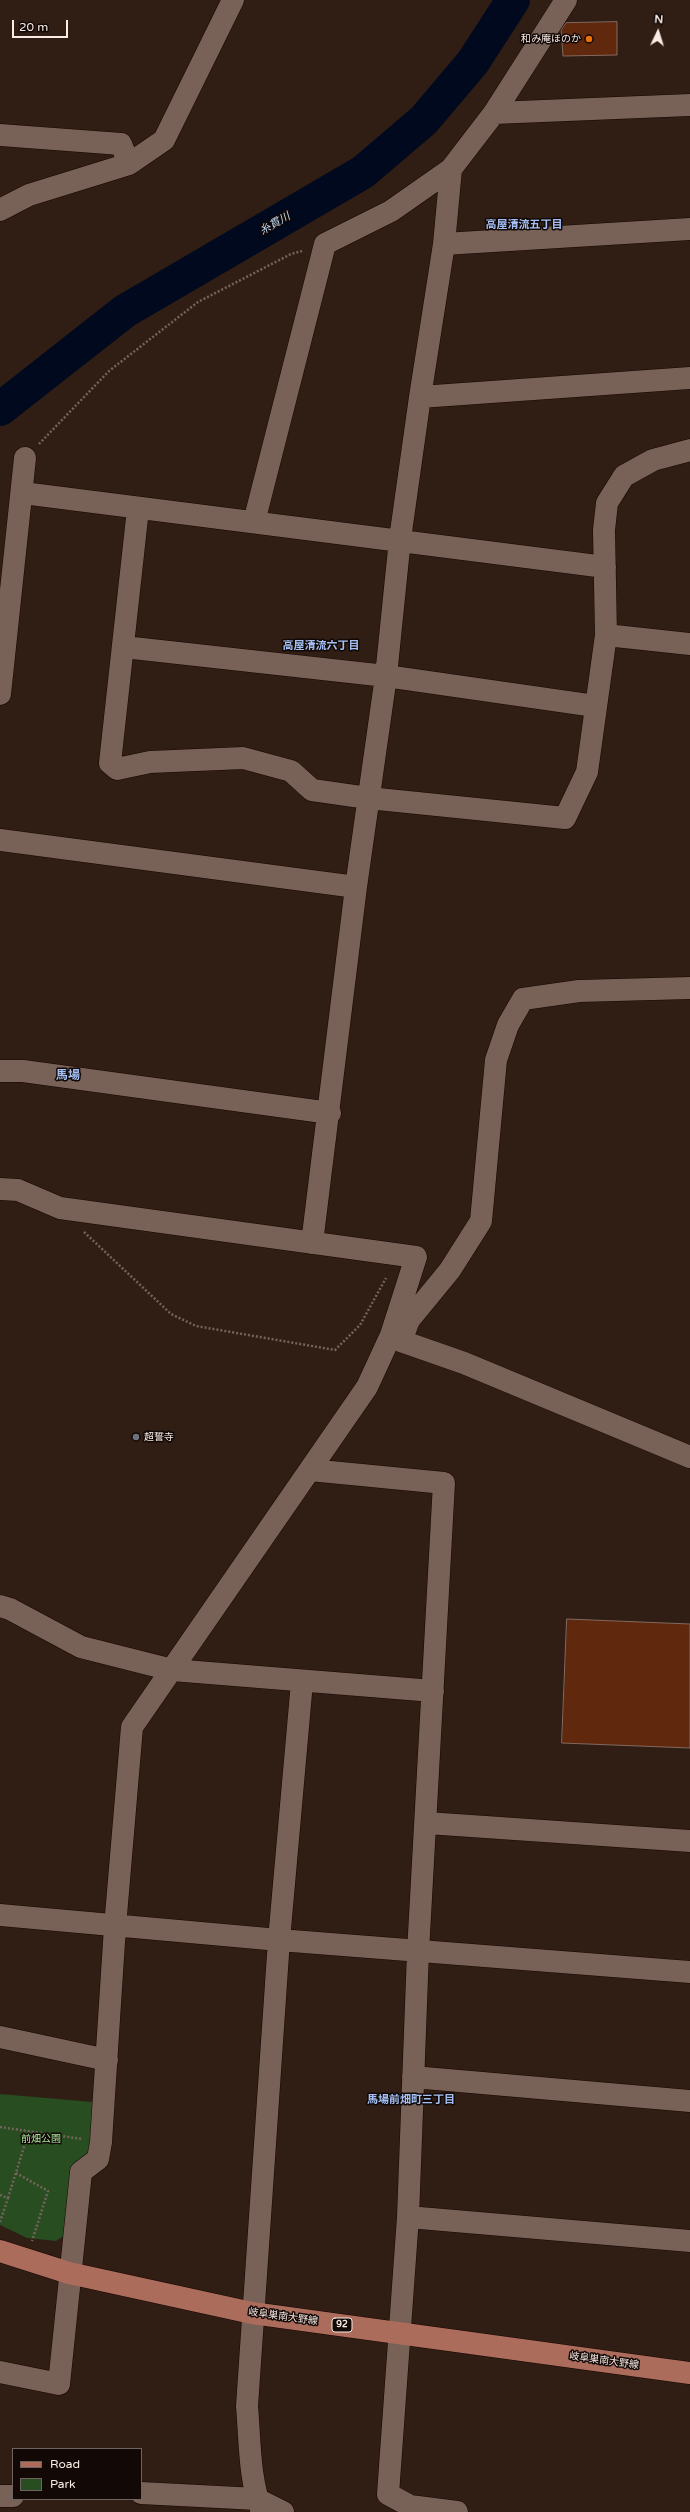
<!DOCTYPE html>
<html>
<head>
<meta charset="utf-8">
<style>
  body { margin:0 }
  #map { position:relative; width:690px; height:2512px; overflow:hidden; background:#301d14; font-family:"Varela Round",sans-serif }
  canvas { display:block }
  .legend { position:absolute; left:12px; top:2448px; width:130px; height:52px; box-sizing:border-box; background:#120906; border:1px solid #6e635f; margin:0; padding:5px 7px; list-style:none; font-size:12px; color:#f9ebe5 }
  .legend li { display:flex; align-items:center; gap:8px; height:20px }
  .legend b { width:20px; border:1px solid #6e635f }
  .north { position:absolute; left:638px; top:12px; width:40px; height:40px; -webkit-text-stroke:3px #120906; paint-order:stroke; rotate:4deg; font-size:11px; font-weight:700; line-height:16px; text-align:center; color:#f9ebe5 }
  .north::after { content:''; display:block; margin:auto; width:14px; height:18px; background:#f9ebe5; clip-path:polygon(50% 0,100% 100%,50% 72%,0 100%) }
  .scale { position:absolute; left:12px; top:20px; width:56px; height:18px; box-sizing:border-box; border:2px solid #f9ebe5; border-top:0; padding-left:5px; font-size:12px; line-height:14px; white-space:nowrap; color:#f9ebe5; -webkit-text-stroke:3px #120906; paint-order:stroke }
</style>
</head>
<body>
<div id="map">
<canvas width="690" height="2512"></canvas>
<ul class="legend">
<li><b style="height:5px;background:#ac6c5b"></b>Road</li>
<li><b style="height:11px;background:#274d21"></b>Park</li>
</ul>
<div class="north">N</div>
<div class="scale">20 m</div>
</div>
<script>
const c = document.querySelector('canvas').getContext('2d');
c.lineJoin = 'round';
function fillPath(path, color) {
  c.fillStyle = color;
  c.fill(path, 'evenodd');
}
function trace(path, color, width, dash) {
  c.strokeStyle = color;
  c.lineWidth = width;
  c.lineCap = dash ? 'butt' : 'round';
  c.setLineDash(dash || []);
  c.stroke(path);
}
function drawText(font, color, halo, rows, align = 'center') {
  c.font = font + ' "Varela Round","Noto Sans JP",sans-serif';
  c.lineWidth = 3;
  c.setLineDash([]);
  c.textBaseline = 'middle';
  c.strokeStyle = halo;
  c.fillStyle = color;
  for (const [text, x, y, turn = 0] of rows) {
    c.save();
    c.translate(x, y);
    c.rotate((+turn || 0) * Math.PI / 180);
    c.textAlign = isNaN(turn) ? turn : align;
    if (halo) c.strokeText(text, 0, 0);
    c.fillText(text, 0, 0);
    c.restore();
  }
}
const green = new Path2D(`
  M0,2094l93,8 -3,49 -15,12 -5,69 -14,9 -29,-3 -27,-13z`);
const river = new Path2D(`
  M0,409l125,-98 238,-139 61,-52 49,-58 40,-62`);
const building = new Path2D(`
  M617,22v33l-54,1 -2,-26 5,-7z
  M567,1619l123,5v124l-128,-5z`);
const path = new Path2D(`
  M39,444l70,-73 89,-69 93,-48 11,-3
  M84,1232l87,82 25,12 139,24 25,-25 26,-47
  M0,2127l82,12
  M16,2173l32,18 -16,50
  M0,2195l8,3 -8,24
  M8,2198l21,-67`);
const minor = new Path2D(`
  M494,113l196,-8
  M0,135l121,9 8,20
  M0,210l29,-15 100,-31 35,-24 69,-140
  M444,244l246,-15
  M420,397l270,-19
  M23,493l582,74
  M138,509l-28,254 7,6 33,-7 93,-4 48,13 21,19 56,8 197,20 22,-46 19,-137 -2,-105 3,-27 17,-27 29,-16 37,-10
  M254,522l71,-278 66,-33 60,-42 43,-56 72,-113
  M606,635l84,9
  M124,647l262,29 209,30
  M0,694l25,-236
  M0,840l356,47 -44,356
  M356,887l30,-211 14,-137 20,-142 24,-153 7,-75
  M0,1071h23l307,42
  M0,1189l18,1 42,18 356,49 -25,78 -24,52 -235,340 -17,200 -14,215 -3,17 -17,13 -22,212 -59,-12
  M391,1335l10,6 63,22 226,94
  M401,1341l8,-21 41,-50 31,-49 15,-161 12,-35 15,-26 56,-8 111,-3
  M310,1470l134,13 -26,469 -10,265 -20,277 22,12 47,6
  M0,1606l10,3 71,38 91,23 261,21
  M427,1823l263,18
  M0,1915l279,25 411,32
  M0,2037l107,23
  M413,2077l277,24
  M408,2217l282,24
  M141,2493l116,6 26,13
  M0,2496h13
  M262,2512c-13,-33 -12,-71 -15,-106l32,-466 23,-258`);
const major = new Path2D(`
  M0,2251l69,22 183,40 438,60`);
const markers = [
  [589,39,4,"#e8710a"],
  [136,1437,4,"#6b7280"]
];
const shields = [
  [342,2325,20]
];
const shieldNames = [
  ["92",342,2325]
];
const poiNames = [
  ["和み庵ほのか",581,39],
  ["超誓寺",144,1437,"left"]
];
const parkNames = [
  ["前畑公園",41,2139]
];
const streetNames = [
  ["岐阜巣南大野線",283,2317,8],
  ["岐阜巣南大野線",604,2361,8]
];
const waterNames = [
  ["糸貫川",275,224,-30]
];
const neighbourhoodNames = [
  ["高屋清流五丁目",524,225],
  ["高屋清流六丁目",321,646],
  ["馬場前畑町三丁目",411,2100]
];
const quarterNames = [
  ["馬場",68,1076]
];
fillPath(green, '#274d21');
trace(river, '#00091d', 34);
fillPath(building, '#60280c');
trace(building, '#826a60', 1);
trace(minor, '#170602', 23);
trace(major, '#170602', 23);
trace(path, '#75645c', 2.5, [2, 2]);
trace(minor, '#786157', 22);
trace(major, '#ac6c5b', 22);
for (const [x, y, r, color] of markers) {
  const dot = new Path2D();
  dot.arc(x, y, r, 0, 2 * Math.PI);
  c.fillStyle = color;
  c.fill(dot);
  trace(dot, '#120906', 1.5);
}
for (const [x, y, w] of shields) {
  const box = new Path2D();
  box.roundRect(x - w / 2, y - 7, w, 14, 3);
  c.fillStyle = '#120906';
  c.fill(box);
  trace(box, '#f9ebe5', 1);
}
drawText('bold 9px', '#f9ebe5', null, shieldNames);
drawText('10px', '#f9ebe5', '#120906', poiNames, 'right');
drawText('10px', '#a4e399', '#120906', parkNames);
drawText('10px', '#f9ebe5', '#120906', streetNames);
drawText('italic 11px', '#bedaf5', '#120906', waterNames);
drawText('bold 11px', '#a4c0f4', '#120906', neighbourhoodNames);
drawText('bold 12px', '#a4c0f4', '#120906', quarterNames);
</script>
</body>
</html>
